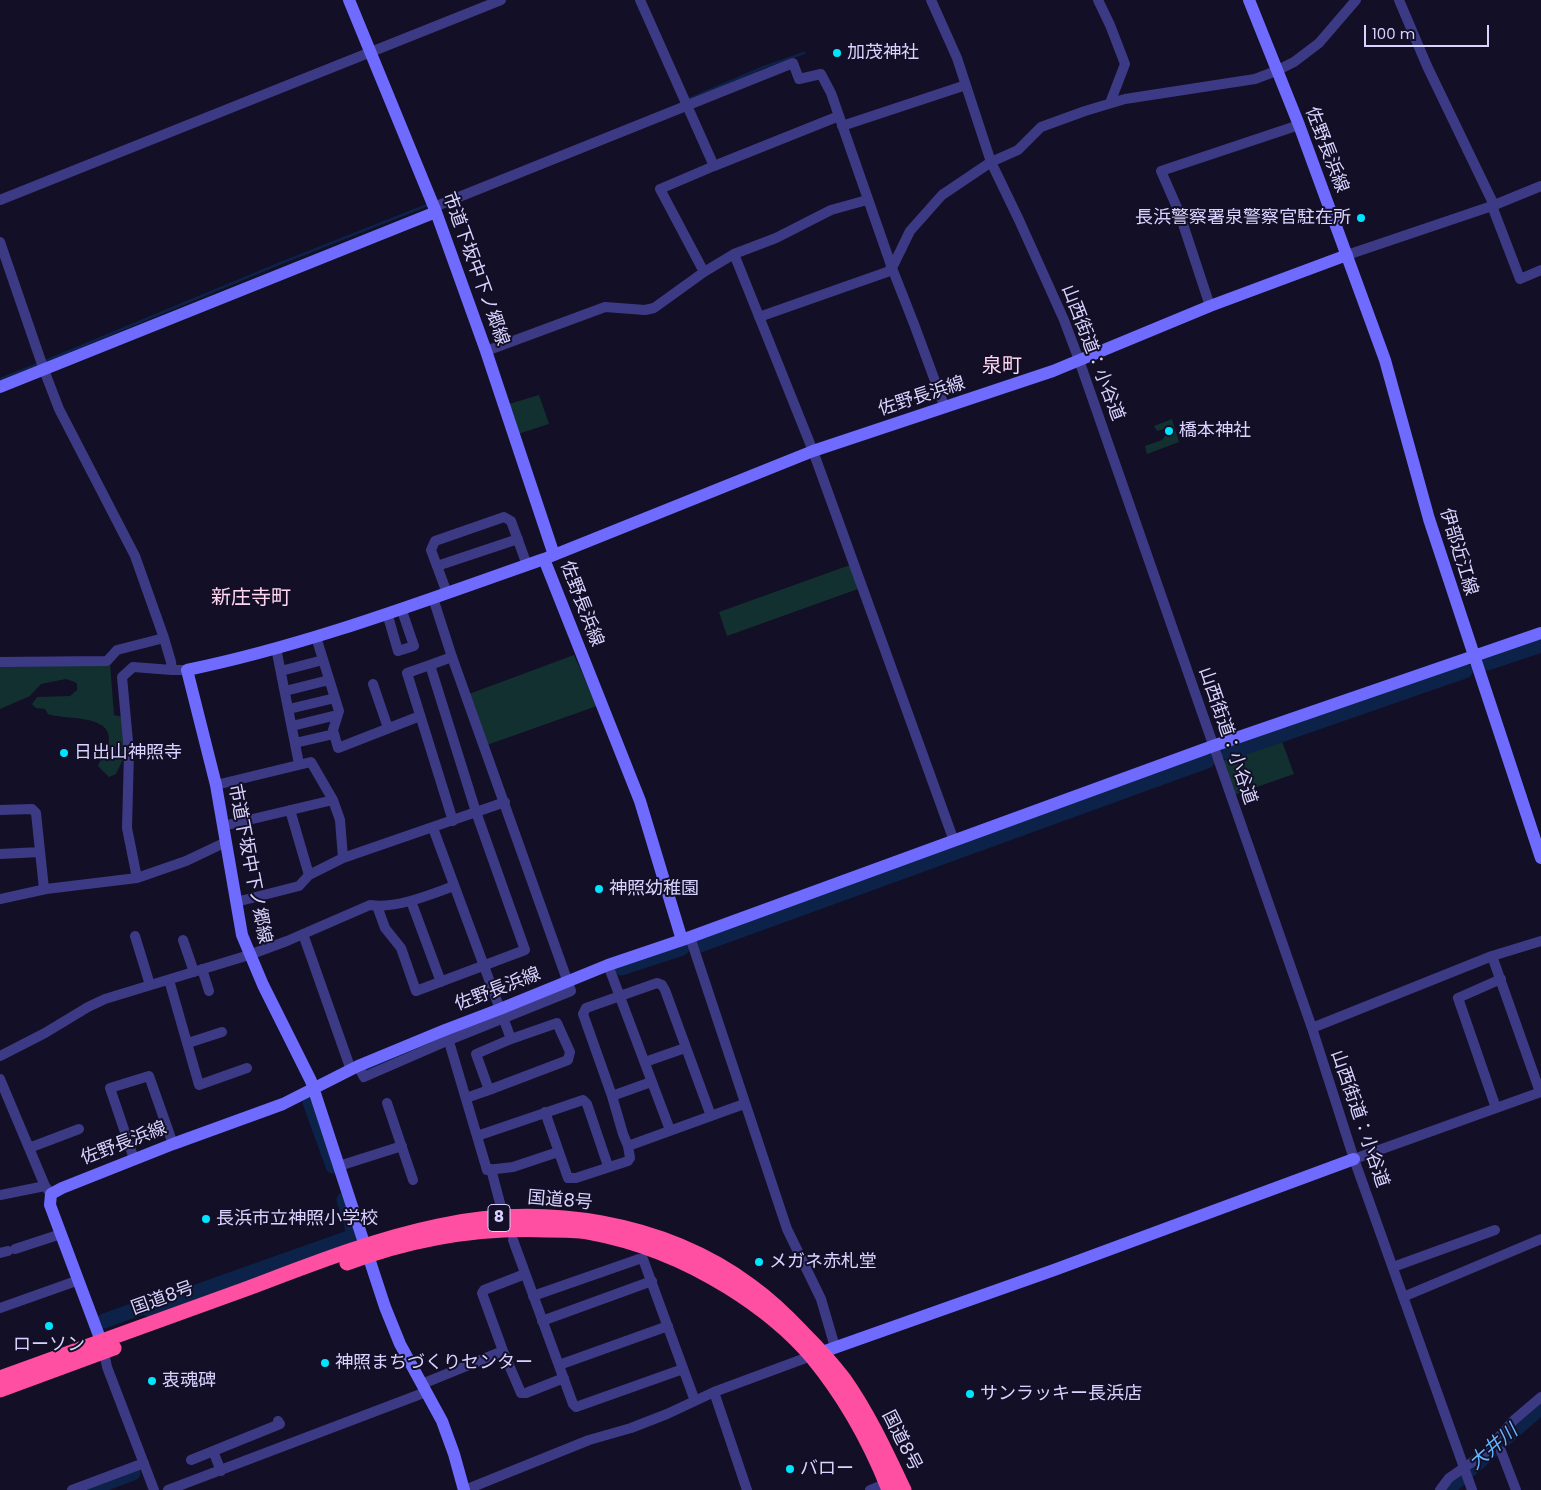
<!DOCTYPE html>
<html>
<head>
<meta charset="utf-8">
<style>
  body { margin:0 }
  #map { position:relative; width:1541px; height:1490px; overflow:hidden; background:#130f26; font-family:Poppins,sans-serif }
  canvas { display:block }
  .scale { position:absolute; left:1364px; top:25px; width:125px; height:22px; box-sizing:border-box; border:2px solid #d9d4ff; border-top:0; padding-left:6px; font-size:15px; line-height:18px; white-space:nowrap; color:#d9d4ff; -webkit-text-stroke:4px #130f26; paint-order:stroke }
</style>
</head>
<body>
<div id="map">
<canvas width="1541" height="1490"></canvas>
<div class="scale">100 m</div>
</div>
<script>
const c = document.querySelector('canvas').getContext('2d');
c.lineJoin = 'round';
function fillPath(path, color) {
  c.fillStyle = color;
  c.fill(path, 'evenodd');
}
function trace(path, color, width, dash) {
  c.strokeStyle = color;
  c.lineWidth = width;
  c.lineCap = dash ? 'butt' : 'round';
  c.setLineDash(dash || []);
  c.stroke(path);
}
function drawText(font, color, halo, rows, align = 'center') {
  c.font = font + ' Poppins,"Noto Sans JP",sans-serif';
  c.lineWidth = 4;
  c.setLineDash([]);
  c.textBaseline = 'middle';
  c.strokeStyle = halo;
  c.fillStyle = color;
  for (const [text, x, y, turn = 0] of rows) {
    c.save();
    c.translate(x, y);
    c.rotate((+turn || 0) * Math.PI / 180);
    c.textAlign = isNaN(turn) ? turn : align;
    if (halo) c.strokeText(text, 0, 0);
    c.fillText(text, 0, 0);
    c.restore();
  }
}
const green = new Path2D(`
  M539,395l10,29 -31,10 -9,-30z
  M1172,419l7,23 -32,12 -2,-8 17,-6 3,-4 8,-3 -2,-6 -14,4 -3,-5z
  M850,565l8,24 -131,47 -8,-24z
  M574,655l23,51 -110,39 -18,-51z
  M110,663l4,52 9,2 2,38 -9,19 -7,3 -11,-11c3,-8 10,-17 11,-26 2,-26 -45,-20 -61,-26l-3,-5 -9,-1 -4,-4 5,-7 33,-1 7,-6v-6l-2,-2 -9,-3 -25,5 -11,12 -30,13v-45z
  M1282,741l12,33 -60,21 -12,-34z`);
const stream = new Path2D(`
  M687,100l77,-33 40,-14
  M43,362l238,-99 149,-59
  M0,379l38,-15`);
const river = new Path2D(`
  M1488,663l53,-18
  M1229,753l236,-82
  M700,945l507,-184
  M621,968l61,-20
  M365,1070l70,-29
  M310,1102l23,64
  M104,1321l39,-14 5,2 203,-72 3,-4 -10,-33
  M88,1490l45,-17
  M1447,1490l94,-83`);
const street = new Path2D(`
  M640,0l74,166
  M931,0l26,58 34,104 28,58 45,100 15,40 233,668 42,131 118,331
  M1098,0l12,25 15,39 -15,39
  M1399,0l28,66 67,139
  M842,126l124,-41
  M0,200l501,-200
  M1492,206l28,73 21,-9
  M434,207l359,-144 6,16 22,-5 10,19 61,175 22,56 31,84
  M0,242l44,128 15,39 76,147 29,82 7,24 1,8
  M734,254l79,197 141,390
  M1347,255l145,-49 49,-20
  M704,272l-44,-83 54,-23 125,-50
  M1210,306l-31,-94 -18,-41 138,-46
  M759,317l128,-45 5,-4 18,-37 32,-36 49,-33 27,-12 23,-23 44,-16 40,-12 130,-20 21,-8 18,-9 25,-19 37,-43
  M486,351l119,-44 40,3 9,-2 50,-36 30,-18 42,-16 55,-28 36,-10
  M437,566l81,-27
  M447,593l-16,-43 4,-9 69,-24 7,4 16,44
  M387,613l11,38 16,-5 -13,-38
  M316,637l23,74 -6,19 5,18 82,-32
  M276,648l23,116
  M0,662l107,-1 10,-11 47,-12
  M430,665l-23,8 46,148
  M281,671l42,-11
  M373,684l15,44
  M285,691l44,-11
  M289,709l46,-11
  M292,726l45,-11
  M295,743l39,-9
  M216,785l95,-23 22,38 7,20 3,38
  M0,810l32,-1 4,4 8,76
  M290,810l19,65
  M223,826l110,-26
  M433,828l78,211
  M0,854l40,-2
  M137,878l-10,-50 2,-76 -7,-75 11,-10 39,3h15
  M0,899l46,-10 91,-11 49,-17 40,-19
  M411,901l30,81
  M236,902l63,-16 10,-11 34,-17 162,-56
  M377,906l8,22 16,20 15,43 109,-41 -49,-138 -46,-147 22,-8
  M303,934l48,136
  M135,936l15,49
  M690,937l97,292 34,70 14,48
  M183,940l11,32
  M1492,956l48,136
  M608,965l62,165
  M202,969l7,22
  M169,980l30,105 48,-17
  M557,1023l13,29 -2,8 -79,30 -13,-36 35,-15z
  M1312,1028l180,-72 49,-15
  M447,1035l40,135 26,-3 45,-15
  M188,1043l34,-11
  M0,1056l45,-23 43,-26 17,-8 144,-44 38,-14 83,-36c26,4 59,-10 84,-19
  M645,1062l40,-14
  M358,1066l6,11 85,-37 122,-49 -119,-334 -19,-59
  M0,1079l45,107 6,8
  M612,1096l39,-14
  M466,1098l23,-8
  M387,1103l26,77
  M1496,1108l-38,-110 43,-19
  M545,1112l23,66h8l52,-17 2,-3 -2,-12 -5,-12 -11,-38 -29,-82 3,-6 71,-25 5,2 3,5 46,126
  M477,1136l106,-36 4,4 21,62
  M628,1146l116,-42
  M29,1148l50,-19
  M134,1159l-24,-71 39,-12 24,68
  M1354,1159l187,-67
  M339,1166l63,-20
  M491,1169l10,38
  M0,1195l45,-9
  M513,1240l60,164 3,3 107,-38
  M15,1249l46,-15
  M0,1253l8,-2
  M1393,1267l102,-37
  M525,1274l-41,16 -2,3 21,58 18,42h5l38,-15
  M533,1296l106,-37h4l52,142
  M1403,1297l138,-58
  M0,1308l79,-28
  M542,1321l110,-40
  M103,1348l4,19 47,123
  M559,1365l109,-39
  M422,1384l81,-33
  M714,1392l33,98
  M213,1451l8,20
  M1501,1451l15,39
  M191,1460l89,-36 -2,-3
  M72,1490l72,-27
  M168,1490l258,-98
  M465,1490l124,-50 42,-12 36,-14 47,-22 97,-36
  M870,1490l17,-7
  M1440,1490l9,-12 35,-24 30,-34 27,-23`);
const secondary = new Path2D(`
  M349,0l87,212 50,139 68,204
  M1249,0l50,125 86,235 44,159 112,339
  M0,387l436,-175
  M682,940l531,-194 328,-113
  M101,1341l-51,-136 1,-11 11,-6 111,-44 110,-40 75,-38 87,-36 55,-21 108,-44 74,-25 -42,-139 -96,-242 269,-108 240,-80 157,-65 137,-51
  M814,1355l240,-85 300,-111
  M464,1490l-10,-36 -12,-33 -42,-77 -15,-37 -74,-226 -48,-96 -21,-50 -26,-150 -29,-115c122,-25 239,-70 357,-111`);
const highway = new Path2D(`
  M347,1263c64,-24 132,-36 200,-33 13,0 28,0 41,2 50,9 97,28 140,55 29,18 61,43 84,70 33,40 58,85 77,133
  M0,1378c81,-30 162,-59 243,-88 64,-24 128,-50 195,-64 106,-23 225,-5 313,60 18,13 35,29 51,46 15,15 29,30 42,47 24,34 42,73 60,111
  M0,1390l114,-42`);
const markers = [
  [837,53,5,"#00e5ff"],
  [1361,218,5,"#00e5ff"],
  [1169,431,5,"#00e5ff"],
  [64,753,5,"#00e5ff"],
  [599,889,5,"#00e5ff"],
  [206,1219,5,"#00e5ff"],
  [759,1262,5,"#00e5ff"],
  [49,1326,5,"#00e5ff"],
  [325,1363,5,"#00e5ff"],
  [152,1381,5,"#00e5ff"],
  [970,1394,5,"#00e5ff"],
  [790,1469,5,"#00e5ff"]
];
const shields = [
  [499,1218,22]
];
const shieldNames = [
  ["8",499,1218]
];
const poiNames = [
  ["加茂神社",847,53],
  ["長浜警察署泉警察官駐在所",1351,218,"right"],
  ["橋本神社",1179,431],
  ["日出山神照寺",74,753],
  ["神照幼稚園",609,889],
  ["長浜市立神照小学校",216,1219],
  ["メガネ赤札堂",769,1262],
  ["ローソン",49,1345,"center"],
  ["神照まちづくりセンター",335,1363],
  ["衷魂碑",162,1381],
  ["サンラッキー長浜店",980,1394],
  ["バロー",800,1469]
];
const streetNames = [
  ["佐野長浜線",1326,150,69],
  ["市道下坂中下ノ郷線",475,269,70],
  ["山西街道：小谷道",1092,353,69],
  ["佐野長浜線",922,397,-18],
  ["伊部近江線",1458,552,73],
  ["佐野長浜線",581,604,69],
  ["山西街道：小谷道",1227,736,71],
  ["市道下坂中下ノ郷線",249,864,79],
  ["佐野長浜線",498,990,-21],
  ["山西街道：小谷道",1359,1119,71],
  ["佐野長浜線",124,1144,-21],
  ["国道8号",560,1201,5],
  ["国道8号",163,1299,-20],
  ["国道8号",901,1441,63]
];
const waterNames = [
  ["大井川",1494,1448,-41]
];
const quarterNames = [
  ["泉町",1002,367],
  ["新庄寺町",251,599]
];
fillPath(green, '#12302f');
trace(stream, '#0c2248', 2.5);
trace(river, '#0c2248', 15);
trace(street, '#3d3a85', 10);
trace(secondary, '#6f6bff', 12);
trace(highway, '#ff4fa3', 15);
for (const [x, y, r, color] of markers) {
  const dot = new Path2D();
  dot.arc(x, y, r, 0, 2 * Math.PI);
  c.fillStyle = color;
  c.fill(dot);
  trace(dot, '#130f26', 2);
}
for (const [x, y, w] of shields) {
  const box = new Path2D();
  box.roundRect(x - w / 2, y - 13.5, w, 27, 4);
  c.fillStyle = '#130f26';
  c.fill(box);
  trace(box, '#d9d4ff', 1);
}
drawText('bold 16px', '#d9d4ff', null, shieldNames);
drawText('18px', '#d9d4ff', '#130f26', poiNames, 'left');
drawText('18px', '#d9d4ff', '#130f26', streetNames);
drawText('italic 19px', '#62b6ff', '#130f26', waterNames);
drawText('20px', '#ffd6f0', '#130f26', quarterNames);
</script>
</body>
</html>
